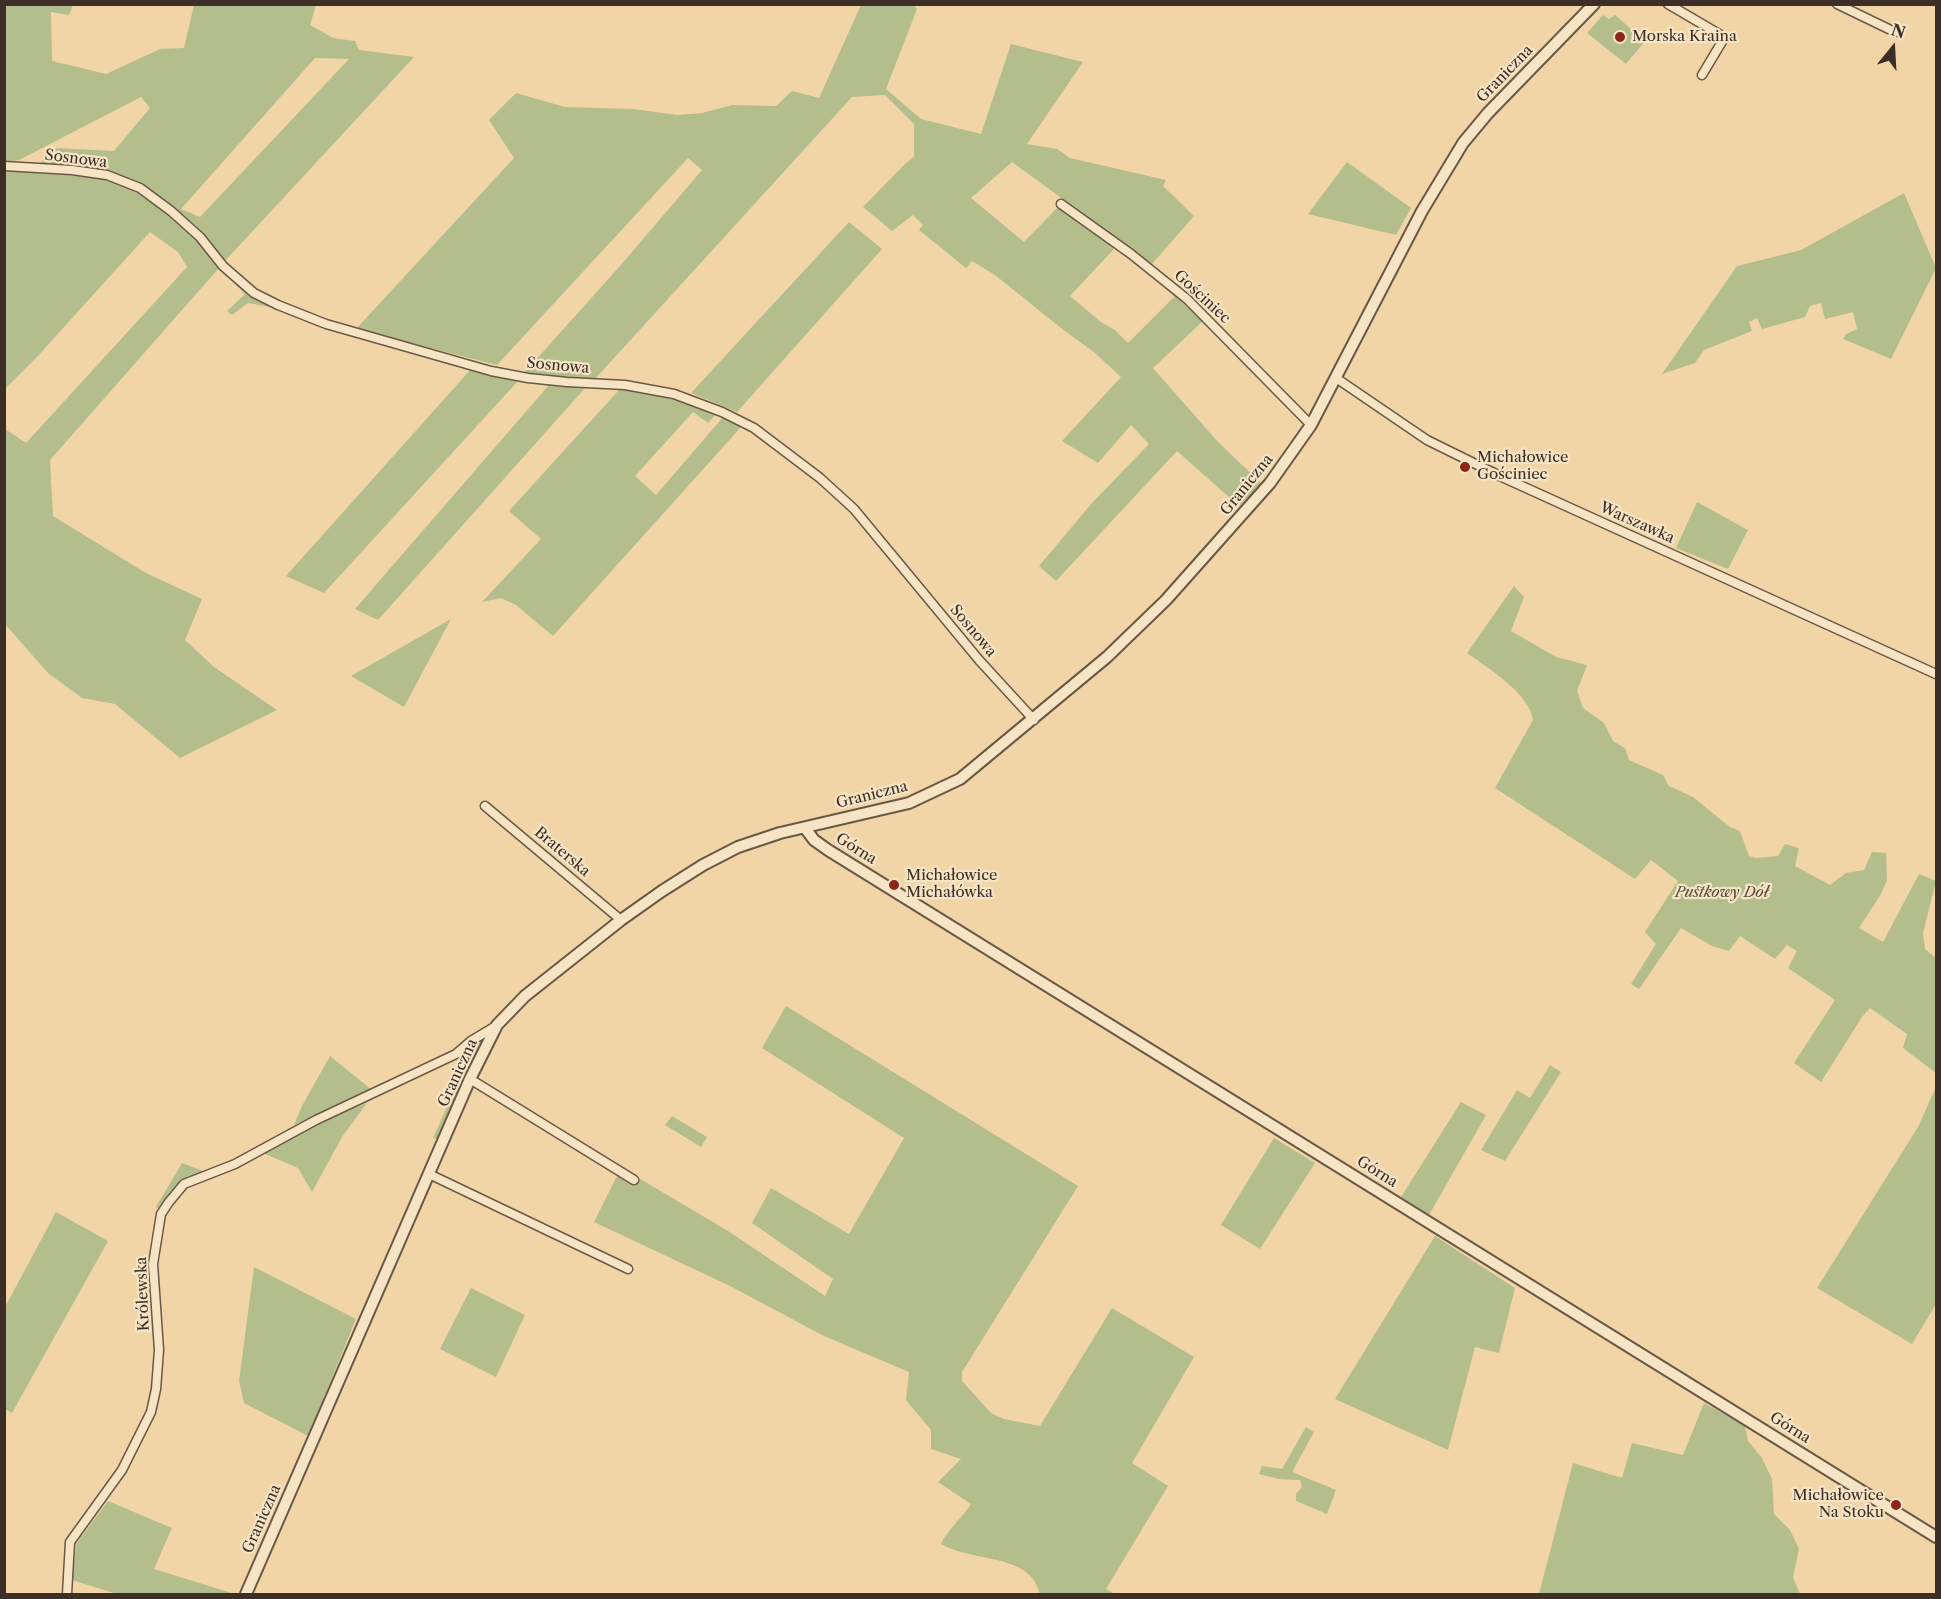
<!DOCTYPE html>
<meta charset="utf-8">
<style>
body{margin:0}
#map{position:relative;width:1941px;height:1599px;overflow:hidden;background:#f1d5a6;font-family:"Libre Caslon Text",serif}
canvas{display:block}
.frame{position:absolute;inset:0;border:6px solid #3d2e27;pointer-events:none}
.north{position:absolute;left:1863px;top:18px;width:60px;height:60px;-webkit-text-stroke:4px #f6e4c5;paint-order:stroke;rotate:18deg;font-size:16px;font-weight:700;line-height:24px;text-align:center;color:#3d2e27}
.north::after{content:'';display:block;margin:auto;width:21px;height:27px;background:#3d2e27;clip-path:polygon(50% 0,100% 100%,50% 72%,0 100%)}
</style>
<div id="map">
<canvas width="1941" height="1599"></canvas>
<div class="frame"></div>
<div class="north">N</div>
</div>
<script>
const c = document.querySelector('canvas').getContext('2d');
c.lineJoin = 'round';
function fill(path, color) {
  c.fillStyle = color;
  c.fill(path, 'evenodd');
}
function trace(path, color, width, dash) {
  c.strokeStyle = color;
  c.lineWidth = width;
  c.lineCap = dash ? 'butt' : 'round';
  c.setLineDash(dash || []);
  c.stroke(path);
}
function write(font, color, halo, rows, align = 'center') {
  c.font = font + ' "Libre Caslon Text",serif';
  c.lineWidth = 4.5;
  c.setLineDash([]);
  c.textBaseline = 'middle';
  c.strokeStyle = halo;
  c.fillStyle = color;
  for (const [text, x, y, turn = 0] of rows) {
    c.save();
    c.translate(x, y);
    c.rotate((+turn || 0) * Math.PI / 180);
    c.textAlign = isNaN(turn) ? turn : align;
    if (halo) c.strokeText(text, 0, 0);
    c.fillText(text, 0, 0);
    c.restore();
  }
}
fill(new Path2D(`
 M5 5H73L69 15 51 12 52 61 106 74 160 49 184 48 194 5H316L310 25 333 38 355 41 359 50 414 57 224 262 135 183 106 170 38 165 56 148 114 151 150 108 141 97 19 160 5 162ZM315 58 349 59 200 217 181 209Z
 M861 5H914L917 9 886 89 921 119 981 134 1011 44 1083 62 1027 144 1057 149 1070 158 1166 180 1163 186 1194 216 1152 264 1012 162 971 198 1024 242 1059 206 1114 249 1070 296 1101 322 1115 330 1128 343 1175 296 1203 321 1153 368 1218 442 1262 484 1239 506 1177 451 1056 581 1039 566 1092 503 1149 444 1131 425 1098 463 1062 441 1121 377 1095 353 1061 328 995 275 972 261 966 268 919 230 923 225 913 215 892 231 863 207 905 164 914 157V124L885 95 852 97 594 380 524 373 620 266 702 170 688 158 497 365 356 329 514 158 489 120 516 93 565 107 633 109 677 115 702 113 732 105 776 106 792 91 819 98Z
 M1603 15 1609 19 1615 15 1645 41 1626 64 1587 33Z
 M1347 162 1411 208 1396 235 1308 214Z
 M4 170 104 176 126 185 167 213 195 236 221 266 282 309 248 303 232 315 227 311 245 294 219 268 50 460 53 516 146 573 202 599 185 640 214 667 277 710 180 758 115 704 82 698 48 673 5 624V429L26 443 187 267 178 252 150 232 36 358 5 389V393Z
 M1904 193 1936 268 1891 359 1843 339 1846 334 1857 329 1853 312 1825 319 1821 303 1810 306 1805 317 1762 329 1757 318 1749 322 1752 331 1704 350 1695 363 1662 374 1737 266 1801 250Z
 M849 222 882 249 737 412 691 393Z
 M472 368 518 381 324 593 286 576Z
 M549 385 586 387 378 620 355 609Z
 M619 390C654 391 684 403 717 413L708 423 693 412 635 476 656 495 724 416 742 426 553 636 516 605 501 598 482 602 541 539 509 511Z
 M1697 502 1748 530 1728 569 1676 548Z
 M1514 586 1524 597 1511 631 1556 657 1587 665 1577 691 1583 708 1604 723 1613 741 1625 748 1629 760 1663 775 1669 786 1693 797 1730 827 1740 831 1749 856 1756 858 1778 856 1785 844 1799 848 1795 866 1830 885 1846 873 1864 870 1872 852 1886 853 1887 880 1881 894 1859 928 1883 942 1919 874 1936 881 1923 933 1925 949 1936 958V1073L1903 1048 1907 1034 1870 1008 1862 1017 1821 1082 1794 1063 1835 1000 1788 968 1797 951 1787 945 1775 959 1740 936 1729 951 1712 946 1681 928 1639 989 1631 984 1656 944 1645 932 1678 881 1651 860 1635 879 1495 788 1533 720C1530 694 1488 668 1467 653Z
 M451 619 404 707 351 676Z
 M786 1006 1078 1186 962 1372V1381L991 1413 1004 1419 1040 1426 1112 1308 1194 1357 1132 1463 1168 1486 1106 1589 1115 1594H1040C1038 1589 1036 1582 1032 1578 1014 1555 967 1560 941 1544 945 1533 963 1517 971 1504L938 1482 961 1459 931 1449V1430L906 1400 909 1372 824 1336 730 1286 594 1222 617 1176 632 1185 637 1177 728 1231 825 1296 833 1279 752 1223 771 1188 849 1234 904 1138 762 1048Z
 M480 1041H484L472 1062 437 1139 433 1138 469 1059 462 1057Z
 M330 1056 372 1090 294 1125 302 1106Z
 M1550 1065 1561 1072 1505 1161 1481 1150 1517 1090 1530 1098Z
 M1936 1087V1304L1912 1344 1817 1288 1918 1127Z
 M1461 1102 1486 1115 1429 1215 1401 1197Z
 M367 1103 342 1137 312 1192 298 1168 263 1153 340 1114Z
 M672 1116 707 1137 701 1147 665 1125Z
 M1274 1138 1315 1163 1260 1249 1221 1225Z
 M182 1163 203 1171 183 1181 161 1210 156 1207Z
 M56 1212 108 1241 12 1413 5 1409V1307Z
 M1435 1236 1515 1288 1499 1353 1475 1347 1448 1450 1335 1399Z
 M254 1267 356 1319 308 1436 244 1403 239 1381Z
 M471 1288 525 1315 496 1377 440 1349Z
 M1704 1403 1745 1426 1748 1441 1762 1458 1772 1479 1774 1514 1790 1530 1799 1549 1793 1577 1800 1594H1539L1573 1463 1622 1478 1632 1443 1683 1455Z
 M1306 1427 1314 1432 1292 1472 1336 1490 1327 1514 1296 1501V1494L1302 1487 1300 1480 1279 1479 1259 1474 1262 1466 1282 1469Z
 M108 1501 172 1528 154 1569 235 1594H117L72 1580 76 1544Z`), '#b3be8c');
const minor = new Path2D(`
 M1668 4 1719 34 1723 40 1702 75
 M1837 4 1895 32
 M4 166 72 170 107 175 140 188 171 211 200 237 223 266 254 293 278 305 326 324 491 371 528 378 567 382 625 385 674 394 722 412 754 428 820 478 854 509 979 660 1034 720
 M1061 204 1131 254 1187 299 1311 425
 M1336 378 1427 440 1502 477 1936 674
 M485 806 621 920
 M470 1079 634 1180
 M429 1174 628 1269
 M67 1594 70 1542 122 1470 151 1412 156 1389 159 1350 153 1264 161 1214 169 1202 184 1184 235 1164 316 1120 456 1054 471 1041 496 1026`);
const tertiary = new Path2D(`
 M805 828 814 840 828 850 1936 1537
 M246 1594 470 1079 497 1025 525 996 621 920 662 891 703 865 738 847 780 833 909 803 960 779 1107 657 1166 600 1270 483 1311 425 1422 211 1463 143 1488 113 1594 4`);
trace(minor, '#6a5847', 11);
trace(tertiary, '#6a5847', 14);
trace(minor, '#f6e4c5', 8);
trace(tertiary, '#f6e4c5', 10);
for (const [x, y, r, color] of [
 [1620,37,6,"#8f2418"],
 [1465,467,6,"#8f2418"],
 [894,885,6,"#8f2418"],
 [1896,1505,6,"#8f2418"]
]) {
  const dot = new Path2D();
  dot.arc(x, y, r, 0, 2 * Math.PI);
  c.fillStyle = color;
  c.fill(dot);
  trace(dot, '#f6e4c5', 2);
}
write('15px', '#3d2e27', '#f6e4c5', [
 ["Morska Kraina",1632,37],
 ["Michałowice",1477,458],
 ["Gościniec",1477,475],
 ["Michałowice",906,876],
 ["Michałówka",906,893],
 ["Michałowice",1884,1496,"right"],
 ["Na Stoku",1884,1513,"right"]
], 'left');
write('15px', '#3d2e27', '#f6e4c5', [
 ["Graniczna",1505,74,-46],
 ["Sosnowa",76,159,7],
 ["Gościniec",1202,297,43],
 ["Sosnowa",558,366,5],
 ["Graniczna",1247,485,-51],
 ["Warszawka",1637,523,24],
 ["Sosnowa",973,631,50],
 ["Graniczna",872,795,-14],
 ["Górna",856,849,32],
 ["Braterska",562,852,40],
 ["Graniczna",458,1073,-65],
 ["Górna",1377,1172,32],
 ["Królewska",143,1294,-92],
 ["Górna",1790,1428,32],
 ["Graniczna",262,1519,-66]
]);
write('italic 15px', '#554b3b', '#f6e4c5', [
 ["Pustkowy Dół",1722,893]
]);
</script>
